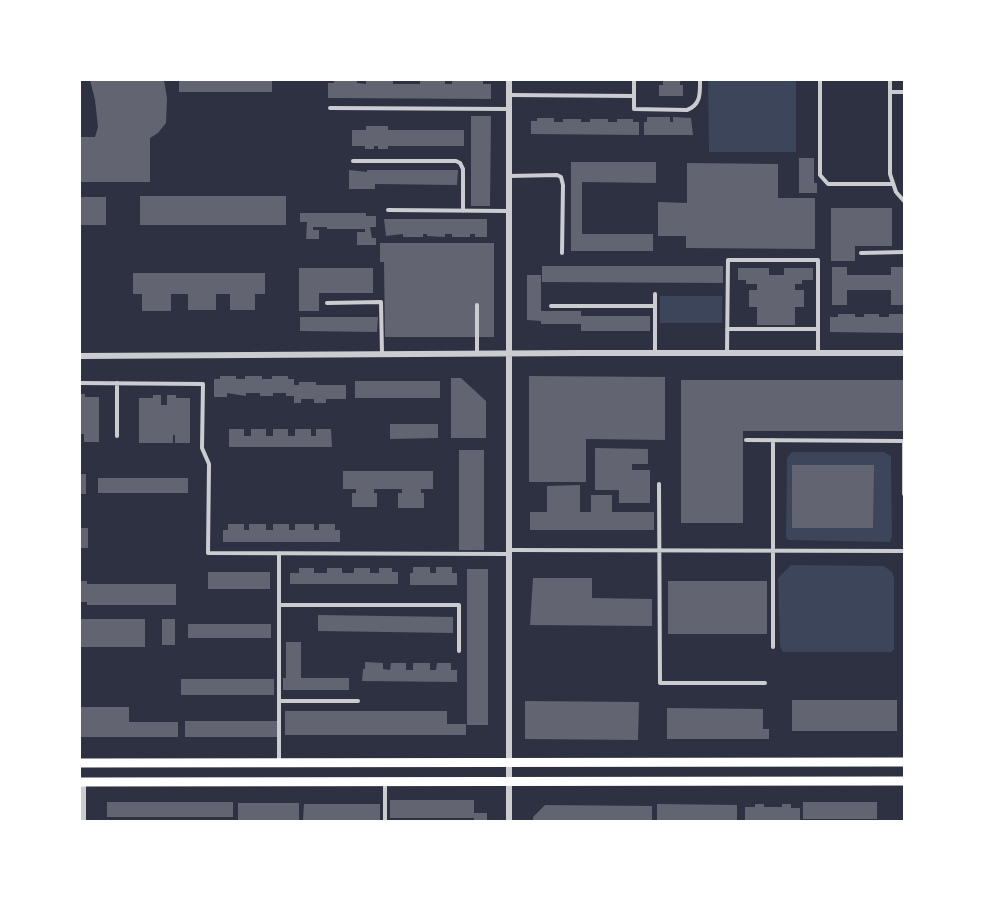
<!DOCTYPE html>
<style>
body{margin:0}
#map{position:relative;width:984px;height:901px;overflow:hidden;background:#2d3142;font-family:Georgia,serif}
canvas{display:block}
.frame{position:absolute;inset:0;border:81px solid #fff;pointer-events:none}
</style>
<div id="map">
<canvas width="984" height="901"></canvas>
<div class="frame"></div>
</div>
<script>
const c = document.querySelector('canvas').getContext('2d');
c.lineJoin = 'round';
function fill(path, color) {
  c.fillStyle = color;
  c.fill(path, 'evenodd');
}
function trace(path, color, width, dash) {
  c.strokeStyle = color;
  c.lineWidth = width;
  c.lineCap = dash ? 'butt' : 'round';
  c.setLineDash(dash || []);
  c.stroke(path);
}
fill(new Path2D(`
 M708 80H796V152H709Z
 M660 296H722V323H660Z
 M792 452H884L891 456 892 536 890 542 788 540 786 537 787 458ZM792 465H873V528L792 527Z
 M791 565 884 566 892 572 894 578V649L891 652H783L780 646 778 578Z`), '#3c4559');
fill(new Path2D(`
 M90 80H164L167 98 166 123 158 133 150 138V182H80V137H95L98 127 95 100Z
 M179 80H272V92H179Z
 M366 80H393V84H420V80H445V84H452V80H483V84H491V99L328 98V83H334V81H357V83L366 84Z
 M663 80H680V85H683V96H659V85H663Z
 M471 116H491L490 206H471Z
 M647 117H670V122H673V117L691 118 693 135H644V122H647Z
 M537 118H554V122H563V119H581V122H590V119H608V122H617V119H633V122H639V135L531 134V121H537Z
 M366 126H388V130H464V146H388V149H378V146H374V149H365V146H352V130H366Z
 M799 158H814V183H817V193H799Z
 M571 162H656V183L582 182V234H653V251H571Z
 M687 163 778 164V198H815V249L686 248V236H658V202L687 203Z
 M349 170 367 172V170H458L457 185 375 184V189H349Z
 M140 196H286V225H140Z
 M80 197H106V225H80Z
 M831 208H892V246H855V261H831Z
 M300 213H366V216H376V227H370L372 238H376V245H357V232H365V229H327V227H313V230H319V239H306L307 222H300Z
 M384 219H487V237H475V234H470V237H452V234H445V237L427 236V234H423V237H403V234L386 236Z
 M380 243H494V337H385L384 262H380Z
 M542 266H723V283L542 282Z
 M832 267H847V275H891V267H904V305H891V290H847V305H832Z
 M299 268H373V293H319V311H299Z
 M738 268H769V275H784V268H813V280H802V284H795V290H804V307H795V325H757V307H749V290H757V284H746V280H738Z
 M133 273H265V294H255V310H230V294H216V310H188V294H171V311H142V294H133Z
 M527 275H541V311H581V316H650V331H581V324H541V321L527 320Z
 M838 314H855V317H864V314H879V317H889V314H904V333L830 332V317H838Z
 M300 317H378L377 332 300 331Z
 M220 376H236V379H245V376H262V379H272V376H288V379H294V385H299V382H316V385H346V399H326V403H314V399H301V403H294V396H286V393H273V396H260V393H246V396L227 393V397H214V379H220Z
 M529 376 665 377V440L586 439V482H529Z
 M451 378H461L486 401V438H451Z
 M681 380H904V431H743V523H681Z
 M355 381H440V398H355Z
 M80 394H85V397H99V442H84V434H80Z
 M153 395H161V405H167V395H176V398H190V443H175V435H173V443H139V398H153Z
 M390 424H438V438L390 439Z
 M229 429H244V436H251V429H266V436H273V429H288V436H295V429H311V436H316V429H331L332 447H229Z
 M595 448 648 449V464H632V470H650V503H619V490H595Z
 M459 450H484V550H459Z
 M792 465H874L873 528H792Z
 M343 471H433V489H421V493H424V508H398V493H402V489H374V493H377V507H352V493H356V489H343Z
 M80 474H86V494H80Z
 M98 478H188V493H98Z
 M580 485V512H591V495H612V512H654V530H530V512H547V486Z
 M228 524H244V530H249V524H266V530H273V524H289V530H295V524H314V530H319V524H335V530H340V542H223V530H228Z
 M80 528H88V548H80Z
 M413 567H430V573H436V567H452V573H457V585H410V573H413Z
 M299 568H314V573H327V568H342V573H354V568H370V573H379V568H392V572H398V584H290V573H299Z
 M467 569H488V725H467Z
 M208 572H270V589H208Z
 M533 578H592V598L652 599V626L530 625Z
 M80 581H87V584H176V605H87V602H80Z
 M668 581H767V634H668Z
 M318 615 453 617V633L318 631Z
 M81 619H145V647H80Z
 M162 619H175V645H162Z
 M188 624H271V638H188Z
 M286 642H301V678H349V690H283V678H286Z
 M365 662 383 663V669L390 670 391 663H406V670H413V663H430V670H436L437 663H451V670H457V682L362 681 363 669H365Z
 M181 679H274V695H181Z
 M792 700H897V731H792Z
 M525 701 639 702 638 740 525 739Z
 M80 707H129V722H178V737H80Z
 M667 708 763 709V729H769V739H667Z
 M285 711H447V724H466V735H285Z
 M185 721H277V737H185Z
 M390 800H474V813H487V822H474V818H390Z
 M107 802H233V817H107Z
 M803 802H877V819H803Z
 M238 803H299V820H238Z
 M304 804H380V820H303Z
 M657 804 737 805V822H657Z
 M755 804H764V807H782V804H791V808H800V822L745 821V807H755Z
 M545 805 652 806V821L533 822V817Z`), '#626471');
trace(new Path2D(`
 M634 80V109L687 110C701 105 700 93 700 80
 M820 80V175L828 184H893
 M890 80V174L896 192 904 201
 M890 92H904
 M509 95 634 96
 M330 108 508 109
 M353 161H456L460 163 463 169V211
 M509 176 557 175 561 177 563 185 562 253
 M388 210 508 211
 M861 253 904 252
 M327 303 381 302 382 354
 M551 306H655
 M727 329H818
 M477 353V305
 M655 353V294
 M727 353 728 260H818V352
 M80 383 203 384 202 448 209 464 208 553 508 554
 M117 436V383
 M746 440 904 441V494
 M773 440V647
 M659 484 660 683H765
 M509 550 904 551
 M279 553V762
 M279 605H459V651
 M279 701H358
 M385 822V783`), '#caccd0', 4);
trace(new Path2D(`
 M80 356 584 353H904
 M83 782V822
 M509 822V80`), '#caccd0', 6);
trace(new Path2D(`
 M80 763 904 762
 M80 782 904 781`), '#fff', 9);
</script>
